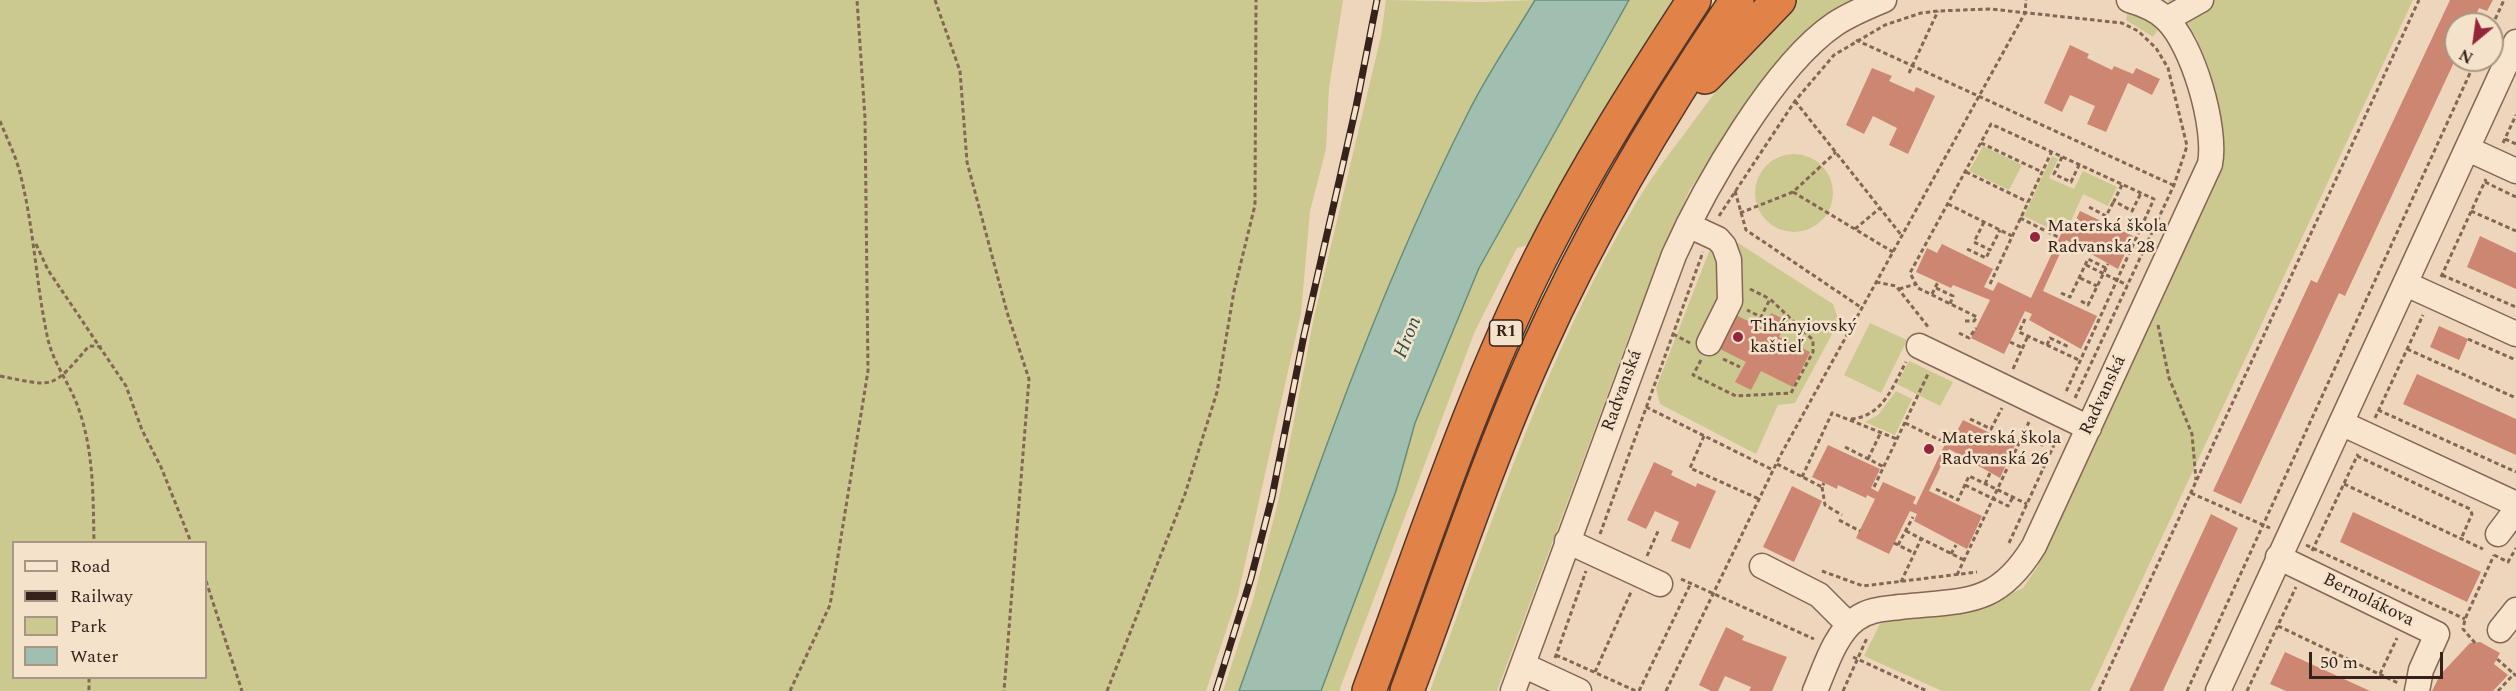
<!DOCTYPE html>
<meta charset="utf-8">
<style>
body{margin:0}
#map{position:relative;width:2516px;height:691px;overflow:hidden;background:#eed6bc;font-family:Spectral,serif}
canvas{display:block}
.legend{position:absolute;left:12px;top:541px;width:195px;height:138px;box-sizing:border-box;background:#f5e2cb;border:2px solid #a89585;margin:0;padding:8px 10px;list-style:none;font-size:18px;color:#34221b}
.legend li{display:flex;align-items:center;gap:12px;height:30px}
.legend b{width:30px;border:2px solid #a89585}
.north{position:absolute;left:2444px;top:12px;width:60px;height:60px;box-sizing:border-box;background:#f5e2cb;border:2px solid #a89585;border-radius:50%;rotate:209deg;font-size:16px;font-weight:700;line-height:24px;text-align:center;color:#34221b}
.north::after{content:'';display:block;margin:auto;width:21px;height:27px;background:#95253a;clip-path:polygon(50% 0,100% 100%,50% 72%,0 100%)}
.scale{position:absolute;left:2309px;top:652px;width:134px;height:27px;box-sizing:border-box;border:3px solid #34221b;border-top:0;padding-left:8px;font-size:18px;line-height:21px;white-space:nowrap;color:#34221b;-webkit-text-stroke:4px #f5e2cb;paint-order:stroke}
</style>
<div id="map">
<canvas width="2516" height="691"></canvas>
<ul class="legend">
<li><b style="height:8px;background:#f9e5ce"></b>Road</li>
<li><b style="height:8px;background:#34221b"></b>Railway</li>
<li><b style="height:16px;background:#cbc890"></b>Park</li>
<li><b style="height:16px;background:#a0bfb0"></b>Water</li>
</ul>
<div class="north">N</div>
<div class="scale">50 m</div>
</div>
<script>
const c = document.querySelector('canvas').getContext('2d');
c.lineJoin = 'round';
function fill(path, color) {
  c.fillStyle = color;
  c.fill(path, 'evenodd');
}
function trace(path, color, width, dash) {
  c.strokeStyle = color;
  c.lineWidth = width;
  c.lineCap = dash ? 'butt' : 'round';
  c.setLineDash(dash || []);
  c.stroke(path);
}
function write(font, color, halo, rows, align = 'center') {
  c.font = font + ' Spectral,serif';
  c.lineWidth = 5;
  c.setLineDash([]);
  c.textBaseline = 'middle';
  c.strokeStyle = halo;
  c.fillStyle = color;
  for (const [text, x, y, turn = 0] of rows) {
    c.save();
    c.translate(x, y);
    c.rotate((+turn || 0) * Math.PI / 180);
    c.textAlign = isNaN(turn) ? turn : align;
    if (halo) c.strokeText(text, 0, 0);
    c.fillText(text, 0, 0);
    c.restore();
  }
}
fill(new Path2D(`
 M0 0H1343L1329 88 1326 149 1310 211 1301 313 1238 595 1206 691H0ZM14 542H206V678H14Z
 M1386 0 1481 2 1535 0C1513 37 1487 74 1468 113 1374 298 1308 496 1239 691H1223L1253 600 1279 498 1314 317 1381 36Z
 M1629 0H1673L1568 170 1528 245 1517 248 1475 331 1339 691H1320L1396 491 1415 423 1479 268Z
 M1715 0H1722L1655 105 1395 691H1387C1436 561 1480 428 1540 302 1590 196 1651 98 1715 0Z
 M1797 0H1852L1821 21 1782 56 1690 189 1633 326 1497 691H1430C1491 525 1547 351 1639 198 1658 167 1681 139 1702 110 1731 71 1760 31 1797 0Z
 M2167 0H2413L2090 691H1942L1864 656 1882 620 1976 609 2023 588 2038 566 2213 188 2223 157V139L2197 39 2183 15Z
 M2128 7 2162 23 2153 37 2126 20Z
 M1983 146 2022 165 2009 190 1969 171Z
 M1755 193a39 39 0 1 1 78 0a39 39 0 1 1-78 0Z
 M2052 156 2058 159 2049 178 2074 189 2083 171 2117 187 2108 206 2083 194 2071 221 2062 217 2055 231 2024 216Z
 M1724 234 1833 304 1839 321 1795 403 1778 405 1756 454 1660 404 1656 388 1712 244Z
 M1870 323 1907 340 1881 393 1844 375Z
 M1909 361 1953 382 1940 406 1897 384Z
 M1896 391 1912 399 1895 435 1865 422 1878 415Z`), '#cbc890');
const water = new Path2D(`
 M1535 0H1629L1479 268 1415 423 1396 491 1321 691H1239C1308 496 1374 298 1468 113 1487 74 1513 37 1535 0Z`);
fill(water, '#a0bfb0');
trace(water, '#688c7c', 1.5);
fill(new Path2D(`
 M2450 0H2493L2487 11 2479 8 2472 24H2456V58L2345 296 2339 293 2241 504 2213 491 2311 280 2317 283Z
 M2070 45 2089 54 2087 58 2112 70 2114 66 2133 74 2136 68 2160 79 2152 95 2128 83 2106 132 2087 124 2095 106 2070 95 2062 112 2044 103Z
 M1872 68 1892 76 1889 81 1914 92 1916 87 1935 96 1908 154 1889 145 1897 128 1873 116 1864 134 1846 125Z
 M2080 211 2133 236 2118 269 2066 240 2043 291 2097 316 2081 349 2029 320 2032 314 2025 311 2004 354 1971 338 1990 300 1953 285 1951 288 1916 272 1927 248 1937 253 1942 244 1993 269 1984 287 1993 291 1998 282 2031 298 2062 232 2059 230 2063 221 2073 226Z
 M2480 236 2516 253V289L2467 267Z
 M1731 313 1763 328 1771 313 1788 321 1779 337 1810 352 1793 387 1761 371 1751 390 1735 382 1746 362 1714 346Z
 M2439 326 2468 339 2459 360 2430 347Z
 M2417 374 2516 419V455L2403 404Z
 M1963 420 2015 445 2000 478 1949 449 1929 491 1982 516 1967 549 1914 521 1917 514 1910 511 1889 554 1856 538 1875 499 1867 495 1866 498 1838 485 1837 489 1812 477 1828 445 1880 469 1871 488 1878 492 1883 482 1916 497 1913 503 1916 505 1946 442 1942 440 1946 431 1955 435Z
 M1654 462 1673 471 1671 475 1696 487 1697 483 1716 491 1690 549 1671 541 1679 522 1655 511 1646 529 1627 520Z
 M1792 486 1822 501 1794 562 1763 547Z
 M2353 512 2481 572 2467 602 2340 542Z
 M2211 514 2238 528 2163 691H2129Z
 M1726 627 1744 636 1742 640 1787 657 1772 691H1749L1751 687 1725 676 1718 691H1711L1699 685Z
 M2480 642 2500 653 2494 664 2508 675 2493 691H2432L2440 675 2470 643Z
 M2285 652 2370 691H2286L2270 684Z`), '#cd8671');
const minor = new Path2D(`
 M2167 19 2201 0
 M2468 149 2516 171
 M1688 225 1718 239 1724 246 1729 260 1730 301 1709 343
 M2406 284 2516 334
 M1919 346 2089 428
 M2341 423 2516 504
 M2498 534 2516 510
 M1567 541 1660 584
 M2278 557 2437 634 2421 670 2417 691
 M1762 566 1819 595 1849 625
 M2500 630 2516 610
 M1523 665 1579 691
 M1513 691 1674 255C1704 188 1774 65 1835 24 1850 14 1867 7 1884 0
 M1815 691C1825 668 1835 634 1856 619 1869 609 1885 609 1900 607 1965 600 1997 607 2034 546L2210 164C2217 128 2193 44 2166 19 2156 9 2143 4 2129 0
 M2218 691 2516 42`);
const highway = new Path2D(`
 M1705 77 1779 0
 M1369 691C1423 546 1471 396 1541 257 1586 168 1639 84 1694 0
 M1407 691C1449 578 1487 462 1537 351 1592 228 1661 112 1737 0`);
trace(minor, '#856655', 27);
trace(highway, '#52362a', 36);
trace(new Path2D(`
 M935 0 960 71 967 162 1007 312 1029 379 1004 691
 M2492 26 2504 0
 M1856 40 2173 185
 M1909 73 1938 11
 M1795 101 1902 236
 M0 121C7 139 17 158 21 177 34 229 36 283 47 335 52 362 69 382 78 407 94 451 93 496 94 542
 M2505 139 2516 144
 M1981 143 2042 172
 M2503 143 2516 115
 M2062 157 2054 174 2071 182 2079 165
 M1966 172 2028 202
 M2485 182 2516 197
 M2122 185 2114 201 2132 211 2141 193
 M1735 191 1746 230 1862 308
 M1793 192 1893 252
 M1948 204 2012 236
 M2089 207 2106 216 2114 201
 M2471 211 2516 231
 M1740 213 1793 192 1836 152
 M1719 216 1795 101 1834 55 1885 25 1921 13 1938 11 1990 9 2122 23 2138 31 2156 48 2168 68 2187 146 2174 185 2075 398
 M2020 218 2058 237
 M1984 222 1974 242 1990 250 2000 230
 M1855 229 1880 208
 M36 244 48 270 126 386 142 430 161 467 191 542
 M1967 249 1986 258 1990 250
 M2086 265 2127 285
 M2442 275 2516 307
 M2441 277 2486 179
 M2080 278 2097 286
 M1876 282 1896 286 1929 328
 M1990 284 2051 153
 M1936 288 1953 296 1950 304
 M1750 289 1770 299
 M1899 289 1916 284
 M2061 293 2070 297 2088 259 2106 268
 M1932 294 1938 282
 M2081 301 2088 305 2108 264
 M2025 319 2019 332 2081 361
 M1965 321H1974L1977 317 1918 288 1910 273 1991 124 2154 199 2065 394
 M2158 325 2169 378 2192 434 2196 480
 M1959 333 1969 338 1976 328
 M1673 334 1690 343
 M2468 339 2516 360
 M2010 342 2023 348
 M2047 345 2050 338 2069 347
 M2407 349 2516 398
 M1723 359 1740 367
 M1701 360 1693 375 1736 396 1791 393 1813 352V340L1770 299 1761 317 1747 310
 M2013 369 2028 336
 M0 376C55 387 51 390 89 346L103 347
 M1646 407 1773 470
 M2378 410 2516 472
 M2375 418 2423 315
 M1851 419C1883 416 1892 388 1906 362
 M1970 419 1991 429 2002 408
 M1905 423 1942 441
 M1704 436 1690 468 1759 499
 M2041 446 2048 431
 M1845 447 1884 467
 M2357 456 2470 509 2472 514 2461 539
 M1868 459 1881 432
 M1777 464 1822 487 1824 483
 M1802 477 1832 413 1897 439
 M1985 484 1990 473
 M2344 484 2483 549
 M1965 485 2008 506 2013 497
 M1822 487 1825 505 1842 515
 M1874 487 1929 372
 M1936 489 1958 500 1969 476 2027 504
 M2191 493 2270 528
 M1839 520 1860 531
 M1906 531 1964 560
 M1600 534 1703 252
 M1894 543 1914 553
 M2009 543 2059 434
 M1898 545 1913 517
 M2306 545 2465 619
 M2312 551 2358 454
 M1951 554 1956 545
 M2494 555 2508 562 2516 548
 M1647 556 1659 529
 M1822 571 1863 586 1977 572
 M1957 575 2029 422
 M1681 579 1814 639
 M206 581 242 691
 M1901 582 1921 539
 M2278 626 2398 683
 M2475 643 2463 629 2465 619 2494 555
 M1556 655 1636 691
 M1853 657 1927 691
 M1555 658 1586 571
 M2497 659 2514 674
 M1595 672 1631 592
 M2380 674 2397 638
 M89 678V691
 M790 691 830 605 868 371 865 118 857 0
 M1107 691 1185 494 1217 392 1234 291 1255 205 1256 0
 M1639 691 1691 583
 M1666 691 1779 458 2025 13 2026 0
 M1843 691 1867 638
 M2099 691 2419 0
 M2187 691 2476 60
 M2247 691 2296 587
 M2498 691 2514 674 2516 676`), '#856655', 3, [4.5, 3]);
trace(minor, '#f9e5ce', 24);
trace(highway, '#e18249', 33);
const rail = new Path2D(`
 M1216 691 1251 578 1272 497 1304 335 1356 107 1377 0`);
trace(rail, '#34221b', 7);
trace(rail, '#f5e2cb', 4.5, [14]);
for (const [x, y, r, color] of [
 [2035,237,6,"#95253a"],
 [1738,337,6,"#95253a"],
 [1929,449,6,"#95253a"]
]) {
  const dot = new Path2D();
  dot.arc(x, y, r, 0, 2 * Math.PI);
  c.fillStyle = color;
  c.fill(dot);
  trace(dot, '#f5e2cb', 2);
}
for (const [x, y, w] of [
 [1506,333,33]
]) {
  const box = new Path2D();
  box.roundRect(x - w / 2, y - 13, w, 26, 4.5);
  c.fillStyle = '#f5e2cb';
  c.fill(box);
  trace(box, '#34221b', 1.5);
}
write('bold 16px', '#34221b', null, [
 ["R1",1506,333]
]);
write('18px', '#34221b', '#f5e2cb', [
 ["Materská škola",2047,227],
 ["Radvanská 28",2047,248],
 ["Tihányiovský",1750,327],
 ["kaštieľ",1750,348],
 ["Materská škola",1941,439],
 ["Radvanská 26",1941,460]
], 'left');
write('18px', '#34221b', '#f5e2cb', [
 ["Radvanská",1623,391,-70],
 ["Radvanská",2104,396,-65],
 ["Bernolákova",2368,601,26]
]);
write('italic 20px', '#29544a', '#f5e2cb', [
 ["Hron",1409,338,-68]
]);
</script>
